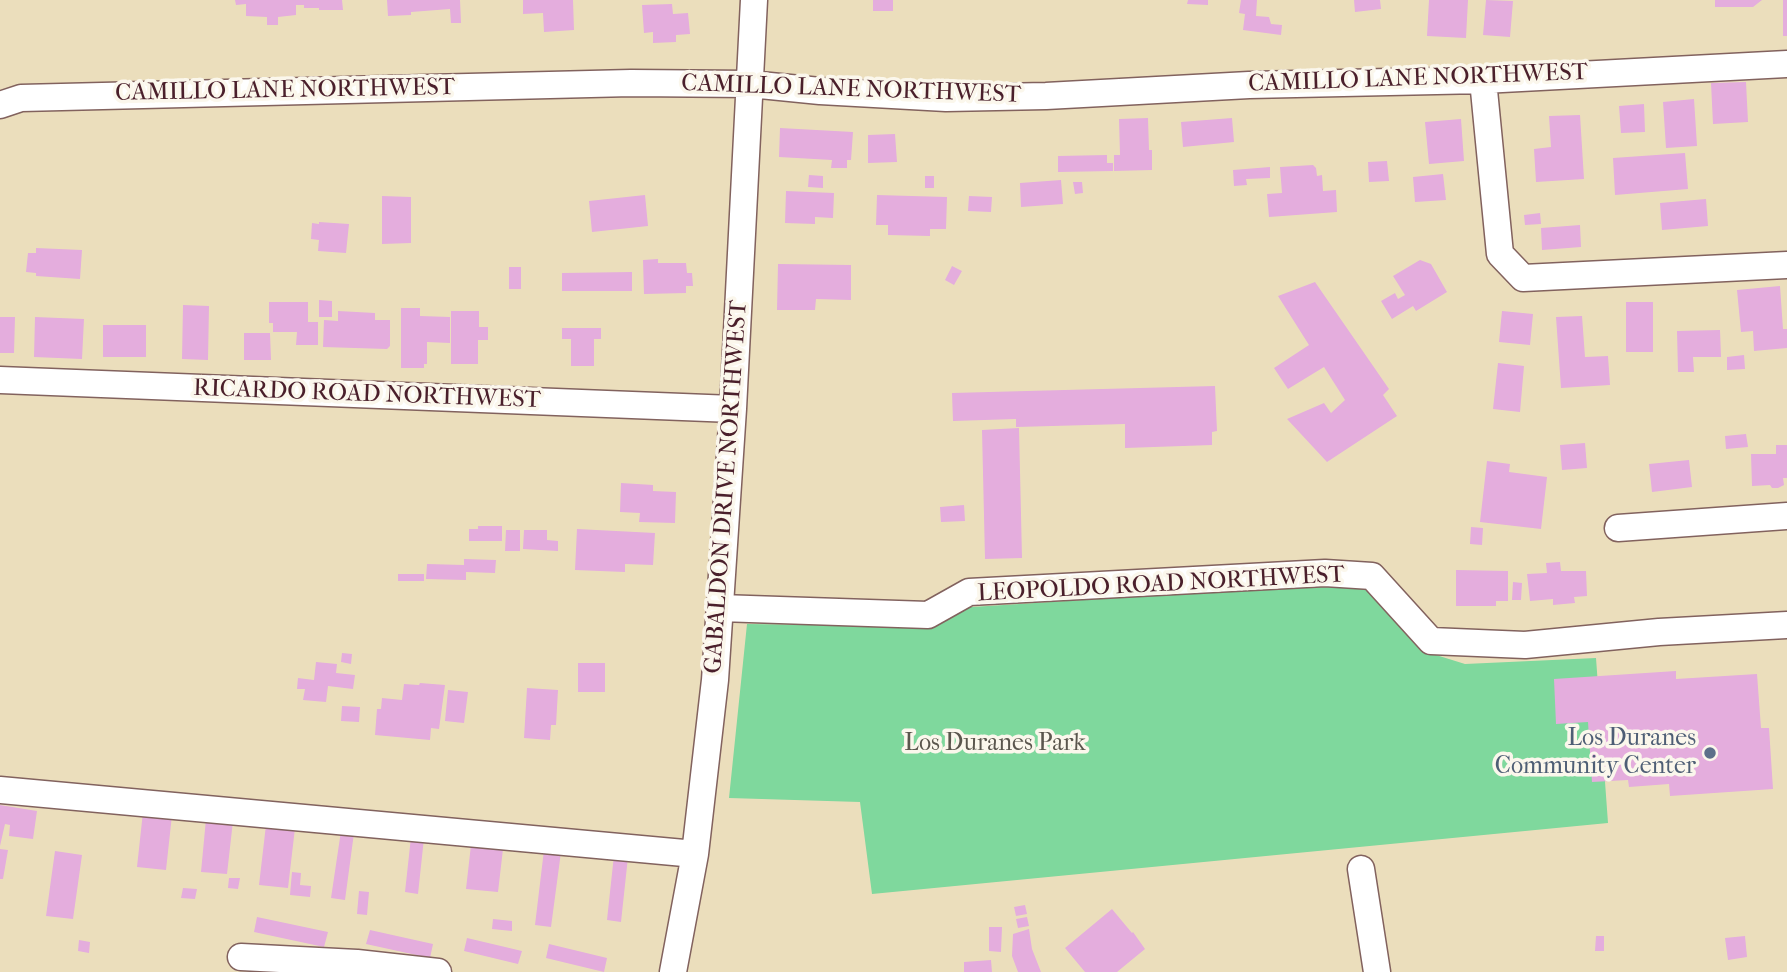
<!DOCTYPE html>
<style>
body{margin:0}
canvas{display:block;background:#ebdebc}
</style>
<canvas width="1787" height="972"></canvas>
<script>
const c = document.querySelector('canvas').getContext('2d');
c.lineJoin = 'round';
function fill(path, color) {
  c.fillStyle = color;
  c.fill(path, 'evenodd');
}
function trace(path, color, width, dash) {
  c.strokeStyle = color;
  c.lineWidth = width;
  c.lineCap = dash ? 'butt' : 'round';
  c.setLineDash(dash || []);
  c.stroke(path);
}
function write(font, color, halo, rows, align = 'center') {
  c.font = font + ' "IM FELL French Canon",serif';
  c.lineWidth = 7;
  c.setLineDash([]);
  c.textBaseline = 'middle';
  c.strokeStyle = halo;
  c.fillStyle = color;
  for (const [text, x, y, turn = 0] of rows) {
    c.save();
    c.translate(x, y);
    c.rotate((+turn || 0) * Math.PI / 180);
    c.textAlign = isNaN(turn) ? turn : align;
    if (halo) c.strokeText(text, 0, 0);
    c.fillText(text, 0, 0);
    c.restore();
  }
}
fill(new Path2D(`
 M1352 583 1374 590 1420 650 1465 664 1596 658 1608 823 872 894 860 802 729 798 747 624 899 626 956 608Z`), '#7fd89d');
fill(new Path2D(`
 M235 0H342L343 10H319V8H304V5H296V15L278 17V25H267V17L246 16V4L236 5Z
 M387 0H460L461 23H451L450 9 411 12V15L388 16Z
 M523 0H573L574 30 544 32 543 13 523 14Z
 M873 0H893V11H873Z
 M1188 0H1208V5L1187 4Z
 M1241 0H1257L1256 16 1269 17 1271 24 1282 25 1281 35 1243 30 1245 14 1239 13Z
 M1354 0H1380L1381 9 1355 12Z
 M1429 0H1468L1466 38 1427 36Z
 M1486 0 1513 1 1510 37 1483 35Z
 M1715 0H1762L1753 7H1715Z
 M1783 0H1787V36H1783Z
 M672 4 673 14 688 13 690 34 676 35V42L653 43V32L644 33 642 5Z
 M1746 82 1748 122 1713 124 1711 83Z
 M1694 99 1697 146 1666 148 1663 102Z
 M1644 104 1645 132 1621 133 1619 106Z
 M1580 115 1584 179 1536 182 1534 149 1551 147 1549 116Z
 M1148 118 1149 150H1152V170L1114 171V155H1120L1119 119Z
 M1232 118 1234 142 1183 147 1181 122Z
 M1461 119 1464 161 1429 164 1425 122Z
 M780 128 853 132 851 160H847V168H831L832 160 779 157Z
 M895 134 897 162 868 163V135Z
 M1685 153 1688 189 1615 195 1613 158Z
 M1107 155V163H1113V171L1058 172V156Z
 M1387 161 1389 181 1369 182 1368 162Z
 M1313 165 1316 168 1317 176 1322 175 1323 191 1336 190 1337 212 1269 217 1267 194 1282 193 1280 167Z
 M1270 167V178L1246 179 1247 185 1234 186 1233 170Z
 M1443 174 1446 200 1415 202 1413 177Z
 M809 175 823 176V188L808 187Z
 M925 176H934V188H925Z
 M1061 180 1063 204 1021 207 1020 183Z
 M1073 182H1082L1083 193 1075 194Z
 M786 191 834 193 833 218 815 217V224L785 223Z
 M645 195 648 226 592 232 589 201Z
 M877 195 947 197 946 229H930V236L888 235V225H876Z
 M382 196 411 197V243L382 244Z
 M969 196 992 197 991 212 968 211Z
 M1706 199 1708 226 1662 230 1660 203Z
 M1540 213 1541 224 1525 225 1524 215Z
 M319 222 349 224 346 253 318 251 319 240 311 239 312 223 319 224Z
 M1580 225 1581 247 1542 250 1541 228Z
 M36 248 82 250 80 279 36 276V273L26 272 28 253H36Z
 M658 259V263H686L687 273H692L693 286H686V293L644 294 643 260Z
 M1420 260 1431 264 1447 292 1416 311 1413 306 1392 319 1381 301 1395 293 1398 299 1405 295 1393 276Z
 M778 264 851 265V300L816 299 815 310H777Z
 M952 266 962 271 954 285 945 280Z
 M509 267H521V289H509Z
 M632 272V291H562V273Z
 M1315 282 1389 389 1383 395 1397 416 1327 462 1287 419 1324 403 1331 413 1345 400 1324 367 1288 389 1274 368 1309 345 1278 296Z
 M1780 286 1783 329H1787V348L1754 351 1753 331 1741 332 1737 290Z
 M319 300 332 301V317H319Z
 M269 302H308V322H318V345H296L297 332H273V323H269Z
 M1626 302H1653V352H1626Z
 M183 305 209 306 208 360 182 359Z
 M401 308H420V316L450 317V343L427 342V364H424V368H401Z
 M338 311 375 313V320H390V346L387 349 323 347 324 320 338 321Z
 M451 311H479V327H488V340H478V364H451Z
 M1502 311 1533 314 1530 345 1499 342Z
 M1582 316 1585 357 1608 356 1610 385 1561 388 1556 317Z
 M0 317H15L14 353H0Z
 M35 317 84 319 82 359 34 357Z
 M103 325H146V357H103Z
 M562 328H601V339H594V366H571V339H562Z
 M1720 330 1721 357H1693L1694 372H1678L1677 331Z
 M244 333H270L271 360H244Z
 M1744 355 1745 369 1727 370V357Z
 M1498 363 1524 366 1520 412 1493 409Z
 M1215 386 1217 431 1212 432V445L1125 448V424L1016 427V419L953 421 952 393Z
 M1019 428 1022 558 985 559 982 430Z
 M1746 434 1748 447 1726 449 1725 436Z
 M1585 443 1587 468 1562 470 1560 445Z
 M1776 445H1787V478H1783L1784 485 1778 488H1772L1770 485 1752 486 1751 454H1776Z
 M1689 460 1692 487 1652 492 1649 464Z
 M1487 461 1510 464 1509 472 1547 477 1541 529 1480 522Z
 M621 483 653 485V491L676 492 675 523 639 522 640 513 620 512Z
 M964 505 965 521 941 522 940 507Z
 M478 526H502V541H469V529H478Z
 M1471 527 1483 528 1482 545 1470 544Z
 M577 529 655 533 653 565 625 564V572L575 570Z
 M506 530H520V551H505Z
 M524 530H547V540L558 541V551L523 549Z
 M464 559 496 560 495 573 466 572V580L426 579 427 564 464 565Z
 M1560 562 1561 571H1586L1587 596 1574 597 1575 603 1553 605V599L1530 601 1527 574 1547 573 1546 563Z
 M1456 570 1508 571V601H1496V606H1456Z
 M398 574H424V581H398Z
 M1513 582 1522 583 1521 600H1512Z
 M342 653 352 654 351 664 341 662Z
 M316 662 337 664 336 673 355 675 353 689 328 686 326 702 303 700 305 689H297L298 678 314 680Z
 M578 663H605V692H578Z
 M1676 671V679L1757 674 1761 728H1769L1773 789 1670 796 1669 784 1629 787 1628 780 1592 782 1588 722 1556 724 1554 679Z
 M420 683 445 685 439 729 431 728 430 740 375 735 377 709H381L382 698 402 700 404 684 419 685Z
 M527 688 558 690 556 725H551L550 740 524 738Z
 M448 690 468 692 464 723 445 721Z
 M342 706 360 707 359 722 341 721Z
 M0 805 37 811 33 839 9 836 10 825 5 824 0 846Z
 M143 812 172 815 166 870 137 867Z
 M206 819 233 821 227 874 201 872Z
 M266 825 295 828 288 888 259 885Z
 M341 831 354 833 345 900 331 898Z
 M411 837 424 838 418 894 405 892Z
 M471 845 503 849 498 892 466 889Z
 M0 849 8 850 3 879H0Z
 M544 850 561 852 551 927 535 925Z
 M55 851 82 855 73 919 46 916Z
 M614 855 628 857 621 922 607 920Z
 M292 872 301 873 300 885 311 886 310 897 290 895Z
 M229 878H240L238 889 228 888Z
 M183 888 197 889 195 899 181 898Z
 M359 891 369 892 367 915 357 914Z
 M1025 905 1027 914 1016 916 1014 907Z
 M1112 909 1132 933 1133 932 1145 949 1117 972H1085L1065 948Z
 M257 917 328 932 324 947 254 932Z
 M1027 917 1029 926 1018 928 1016 919Z
 M493 919 512 921V931L492 929Z
 M989 927H1002L1001 952 989 951Z
 M1029 929 1032 949 1041 972H1018L1012 956 1013 934Z
 M370 930 433 944 430 958 366 944Z
 M1596 936H1604V951H1595Z
 M1745 936 1747 957 1728 960 1725 938Z
 M467 938 522 951 518 964 464 951Z
 M79 940 90 942 89 953 78 951Z
 M549 944 607 958 604 972 546 958Z
 M991 960 992 972H964V962Z`), '#e4addd');
const minor = new Path2D(`
 M1483 80 1500 254 1523 278 1787 265
 M0 105 21 98 631 83 750 84 820 91 946 98 1046 96 1249 85 1483 80 1787 64
 M0 380 733 409
 M1618 528 1787 516
 M720 608 928 615 969 592 1325 573 1372 576 1431 641 1525 645 1659 632 1787 625
 M0 790 695 854
 M1361 869 1377 972
 M241 957 357 963 438 972
 M673 972 695 854 715 680 733 409 754 0`);
trace(minor, '#82625e', 29);
trace(minor, '#fff', 26);
for (const [x, y, r, color] of [
 [1710,753,7,"#5c6f8a"]
]) {
  const dot = new Path2D();
  dot.arc(x, y, r, 0, 2 * Math.PI);
  c.fillStyle = color;
  c.fill(dot);
  trace(dot, '#fbf7ec', 2.5);
}
write('24px', '#4a1f2b', '#fbf7ec', [
 ["CAMILLO LANE NORTHWEST",1418,79,-2],
 ["CAMILLO LANE NORTHWEST",851,90,2],
 ["CAMILLO LANE NORTHWEST",285,91,-1],
 ["RICARDO ROAD NORTHWEST",367,395,2],
 ["GABALDON DRIVE NORTHWEST",727,487,-86],
 ["LEOPOLDO ROAD NORTHWEST",1161,585,-3]
]);
write('24px', '#4e5e75', '#fbf7ec', [
 ["Los Duranes",1696,739],
 ["Community Center",1696,767]
], 'right');
write('24px', '#5a564d', '#fbf7ec', [
 ["Los Duranes Park",995,744]
]);
</script>
